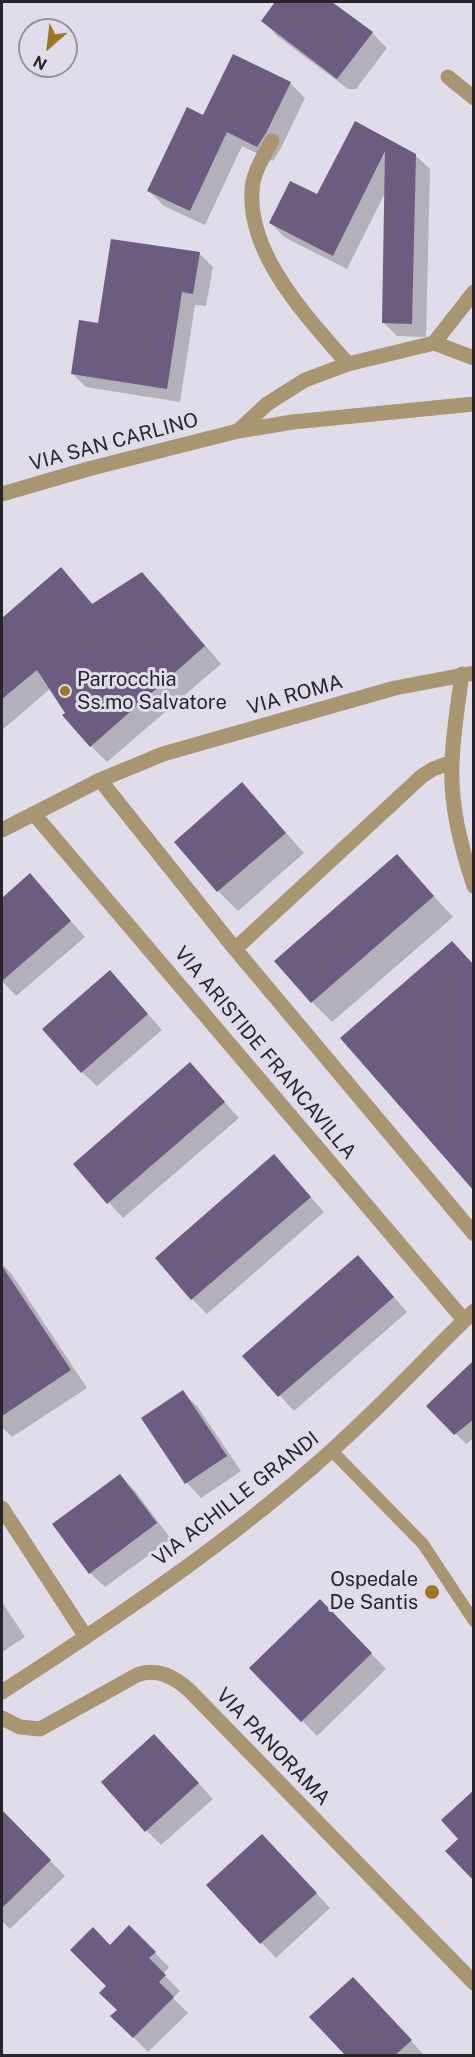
<!DOCTYPE html>
<style>
body{margin:0}
#map{position:relative;width:475px;height:2057px;overflow:hidden;background:#e1dce9;font-family:"Public Sans",sans-serif}
canvas{display:block}
.frame{position:absolute;inset:0;border:3px solid #27252a;pointer-events:none}
.north{position:absolute;left:18px;top:18px;width:60px;height:60px;box-sizing:border-box;background:#e1dce9;border:2px solid #97939d;border-radius:50%;rotate:208deg;font-size:16px;font-weight:700;line-height:24px;text-align:center;color:#27252a}
.north::after{content:'';display:block;margin:auto;width:21px;height:27px;background:#9e7724;clip-path:polygon(50% 0,100% 100%,50% 72%,0 100%)}
</style>
<div id="map">
<canvas width="475" height="2057"></canvas>
<div class="frame"></div>
<div class="north">N</div>
</div>
<script>
const c = document.querySelector('canvas').getContext('2d');
c.lineJoin = 'round';
function fill(path, color) {
  c.fillStyle = color;
  c.fill(path, 'evenodd');
}
function trace(path, color, width, dash) {
  c.strokeStyle = color;
  c.lineWidth = width;
  c.lineCap = dash ? 'butt' : 'round';
  c.setLineDash(dash || []);
  c.stroke(path);
}
function write(font, color, halo, rows, align = 'center') {
  c.font = font + ' "Public Sans",sans-serif';
  c.lineWidth = 6;
  c.setLineDash([]);
  c.textBaseline = 'middle';
  c.strokeStyle = halo;
  c.fillStyle = color;
  for (const [text, x, y, turn = 0] of rows) {
    c.save();
    c.translate(x, y);
    c.rotate((+turn || 0) * Math.PI / 180);
    c.textAlign = isNaN(turn) ? turn : align;
    if (halo) c.strokeText(text, 0, 0);
    c.fillText(text, 0, 0);
    c.restore();
  }
}
fill(new Path2D(`
 M277 2H330L372 33 387 48 356 89H348L277 36 263 21Z
 M290 83 305 98 281 148 273 161 242 146 205 225 164 206 149 191 204 117Z
 M356 123 415 155 430 169 426 337 397 336 383 322 386 191 347 269 284 237 271 223 318 196Z
 M199 253 213 267 206 306 195 305 180 402 86 387 73 374Z
 M61 570 94 605 142 574 159 591 221 664 107 762 91 746 51 688 2 730V621Z
 M242 784 304 853 238 911 218 891Z
 M397 856 453 917 332 1022 312 1002Z
 M30 875 85 937 16 996 2 981V900Z
 M124 987 162 1030 97 1086 82 1072Z
 M190 1064 239 1118 123 1218 75 1164Z
 M274 1156 324 1212 207 1314 192 1299Z
 M2 1264 11 1273 87 1388 12 1437 2 1427Z
 M372 1272 407 1312 294 1411 244 1356Z
 M474 1368V1438L466 1444 428 1406Z
 M182 1392 197 1406 241 1471 201 1498 187 1483Z
 M120 1476 135 1491 171 1539 105 1587 90 1573Z
 M320 1601 386 1669 317 1736 251 1668Z
 M2 1602 25 1637 2 1652Z
 M169 1751 213 1799 161 1845 147 1831Z
 M7 1817 65 1876 10 1929 2 1921V1822Z
 M277 1851 330 1908 276 1958 208 1886Z
 M129 1927 169 1967 163 1974 180 1991 173 1998 188 2013 148 2052 113 2016 119 2010 108 1986 110 1947Z
 M367 1994 425 2056H347L311 2018Z`), '#0003');
fill(new Path2D(`
 M275 2H332L373 32 337 79 261 21Z
 M233 54 291 82 266 133 257 147 227 132 190 211 147 191 187 107 203 115Z
 M355 121 416 154 412 324 382 323 385 151 333 256 269 223 290 181 317 194Z
 M111 239 200 252 193 294 182 292 167 389 71 374 79 320 98 323Z
 M61 567 92 604 142 572 205 646 90 747 62 715 65 713 37 670 2 699V618Z
 M242 782 286 833 217 892 174 842Z
 M397 854 434 896 311 1003 274 961Z
 M30 873 71 921 2 981V898Z
 M452 941 474 965V1191L340 1038Z
 M110 970 148 1014 81 1073 42 1029Z
 M190 1062 225 1102 107 1204 73 1164Z
 M274 1154 311 1197 191 1300 155 1258Z
 M358 1255 394 1297 278 1397 242 1356Z
 M2 1266 71 1370 2 1416Z
 M474 1360V1419L454 1435 426 1406Z
 M183 1390 227 1456 185 1484 141 1418Z
 M120 1474 157 1523 89 1574 52 1524Z
 M320 1599 372 1653 301 1722 249 1668Z
 M154 1734 199 1783 145 1832 101 1782Z
 M474 1790V1881L445 1851 458 1839 441 1820Z
 M2 1810 51 1860 2 1908Z
 M262 1834 317 1893 260 1944 206 1885Z
 M129 1925 156 1952 149 1958 166 1975 159 1982 174 1997 133 2038 110 2016 117 2010 99 1993 106 1986 70 1950 93 1927 110 1945Z
 M353 1977 412 2040 395 2055H345L309 2017Z`), '#6b5c80');
trace(new Path2D(`
 M332 1451 423 1544 474 1621`), '#a89572', 12);
trace(new Path2D(`
 M448 77 474 98
 M272 141C265 154 256 167 253 182 242 250 308 318 348 364
 M434 343 474 358
 M238 431 267 404 305 380 348 364 434 343 474 292
 M462 674C458 704 453 733 452 763 450 805 461 847 474 886
 M100 780 235 949 474 1234
 M34 814 464 1320
 M2 830 100 780 163 754 395 688 474 673
 M235 949 422 776 433 769 452 762
 M2 1508 86 1637
 M2 1718 20 1727 40 1729 137 1675C157 1667 174 1677 189 1690L474 1983`), '#a89572', 15);
trace(new Path2D(`
 M2 494 88 469 238 431 293 422 474 404
 M2 1692C116 1618 230 1542 331 1451 381 1407 426 1357 474 1311`), '#a89572', 15);
for (const [x, y, r, color] of [
 [65,691,6,"#9e7724"],
 [432,1592,8,"#9e7724"]
]) {
  const dot = new Path2D();
  dot.arc(x, y, r, 0, 2 * Math.PI);
  c.fillStyle = color;
  c.fill(dot);
  trace(dot, '#e1dce9', 2);
}
write('20px', '#27252a', '#e1dce9', [
 ["VIA SAN CARLINO",114,442,-15],
 ["VIA ROMA",295,695,-16],
 ["VIA ARISTIDE FRANCAVILLA",265,1053,50],
 ["VIA ACHILLE GRANDI",236,1499,-38],
 ["VIA PANORAMA",273,1747,46]
]);
write('20px', '#27252a', '#e1dce9', [
 ["Parrocchia",77,680],
 ["Ss.mo Salvatore",77,703],
 ["Ospedale",418,1580,"right"],
 ["De Santis",418,1603,"right"]
], 'left');
</script>
